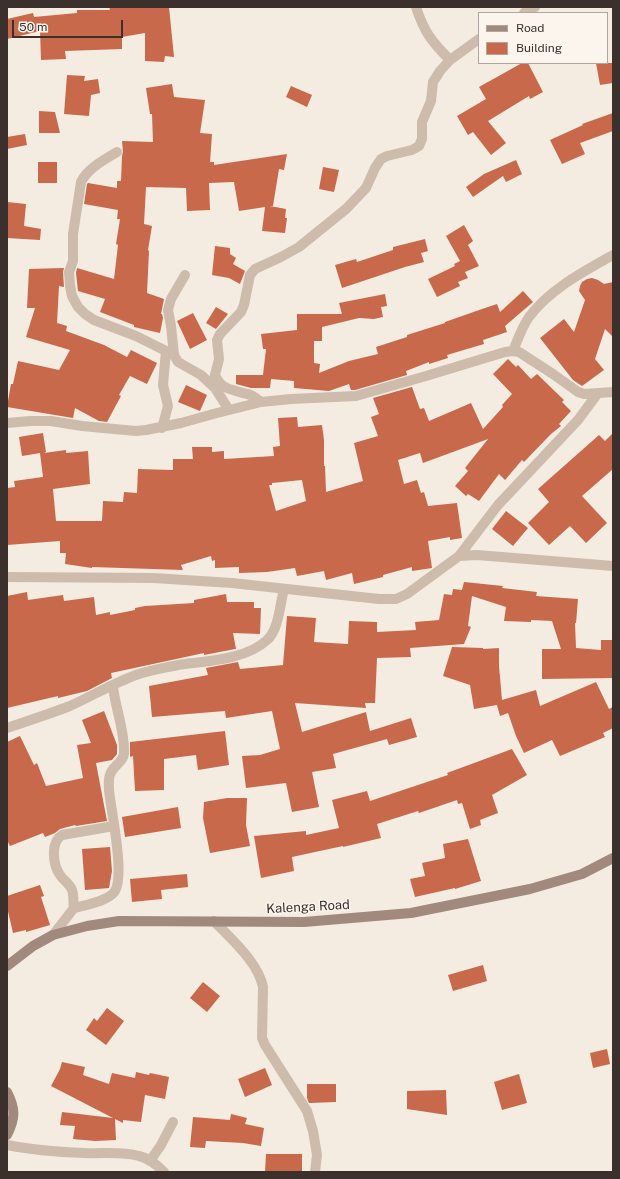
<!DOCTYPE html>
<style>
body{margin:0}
#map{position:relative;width:620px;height:1179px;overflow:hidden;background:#f4ebe1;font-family:"Public Sans",sans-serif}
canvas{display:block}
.frame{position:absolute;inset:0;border:8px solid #3b302b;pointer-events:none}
.legend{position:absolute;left:478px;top:12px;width:130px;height:52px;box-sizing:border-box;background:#fbf5ee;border:1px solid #aea6a0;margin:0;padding:5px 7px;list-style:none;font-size:12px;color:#3b302b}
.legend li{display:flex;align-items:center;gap:8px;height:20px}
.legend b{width:20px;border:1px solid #aea6a0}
.scale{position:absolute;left:12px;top:20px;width:111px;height:18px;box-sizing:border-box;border:2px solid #3b302b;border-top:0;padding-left:5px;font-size:12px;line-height:14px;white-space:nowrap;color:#3b302b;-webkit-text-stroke:3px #fbf5ee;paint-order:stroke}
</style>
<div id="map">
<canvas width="620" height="1179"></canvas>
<div class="frame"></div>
<ul class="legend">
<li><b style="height:5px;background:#a18a7d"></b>Road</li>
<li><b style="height:11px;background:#c8694b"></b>Building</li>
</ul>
<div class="scale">50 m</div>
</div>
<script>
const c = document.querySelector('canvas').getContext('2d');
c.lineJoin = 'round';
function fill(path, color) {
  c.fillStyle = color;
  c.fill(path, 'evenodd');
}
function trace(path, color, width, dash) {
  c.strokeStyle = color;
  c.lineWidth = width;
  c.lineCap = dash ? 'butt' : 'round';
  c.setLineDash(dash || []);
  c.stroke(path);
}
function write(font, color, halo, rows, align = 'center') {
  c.font = font + ' "Public Sans",sans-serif';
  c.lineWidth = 3;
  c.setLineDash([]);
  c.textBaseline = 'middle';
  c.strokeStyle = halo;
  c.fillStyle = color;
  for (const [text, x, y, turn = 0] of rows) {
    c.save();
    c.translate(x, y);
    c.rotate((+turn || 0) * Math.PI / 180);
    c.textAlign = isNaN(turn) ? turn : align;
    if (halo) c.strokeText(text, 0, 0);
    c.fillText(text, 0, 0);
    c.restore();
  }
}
fill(new Path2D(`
 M109 7H169L174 57 165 56 164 62 145 61V33L122 37V49L65 51 66 59 41 60 40 31 7 39V19L33 13 34 17 77 13V10H110Z
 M522 63H528L543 92 530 99 529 96 488 121 506 143 491 155 473 132 468 135 457 116 486 99 479 87Z
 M596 63H613V83L600 85Z
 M67 75 85 76 84 81 98 79 100 93 91 95 89 116 64 114Z
 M172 84 174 97 205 100 200 133 212 134 210 162H214V165L287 154 284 170 279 169 273 206H270L286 209 285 218H287L285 233 262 231 265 207 239 211 234 182 209 183 210 210 187 211 186 188 146 187 144 224 152 226 148 250 149 251 147 293 164 299 161 314H162L163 318 160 333 134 327V325L100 312 105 299 78 291 76 273 77 268 114 279 118 245 116 244 120 219H117L118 210 84 204 87 184 88 183 117 188V181H121L122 156 123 152 122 141 153 142 152 114H150L146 88Z
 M291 86 312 95 307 107 286 97Z
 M39 111 55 112 60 133H39Z
 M613 113V131L580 143 585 154 562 164 550 140 583 125 582 124Z
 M25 134 27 145 7 149V137Z
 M516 160 522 174 506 182 503 176 473 197 466 187 484 174Z
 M38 162H57V183H38Z
 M323 167 339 170 334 192 319 189Z
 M7 202 26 204 24 226 41 229 40 240 7 238Z
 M464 225 473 241 468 245 479 266 465 272 468 278 458 282 460 286 437 297 428 279 455 266 454 264 460 261 446 236Z
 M425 239 428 251 421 253 424 262 405 267 342 288 335 265 356 259 357 262 393 250V247Z
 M215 246 230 248V254L236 258 233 264 245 271 240 284 229 278 212 275Z
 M64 268 63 272 64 287 59 286 57 323 67 326 66 331 104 345 127 357 131 350 157 363 147 384 130 376 119 395 121 396 107 422 99 421 75 408 73 418 7 407 11 384H13L18 361 59 370 70 350 26 337 35 308H27L29 269Z
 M592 278 598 280 604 284 613 282V337L605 329 595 359 604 370 582 386 573 380 540 338 564 319 574 332 585 300 579 291 580 286 582 282 587 279Z
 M523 291 533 302 505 326 507 332 483 340 484 344 447 355 448 358 429 364V362L406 371 407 375 355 390H351L349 384 329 391 294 388V381L271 379 270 388H251L236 384V375H263L266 349H263L261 334 297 330V314H342L339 303 385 294 387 306 381 307 383 317 374 319 359 318 322 327V341H314V363L320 364 319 373 349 361 378 354 376 347 407 337V335L445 323V322L482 309 497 304 500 312Z
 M216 307 228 314 216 329 206 323Z
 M193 313 207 340 190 349 177 321Z
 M508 359 516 367 518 365 531 379 537 374 564 400 562 402 571 411 559 424 561 426 551 434 524 462 522 460 505 480 499 474 479 501 468 494 466 496 455 486 468 471 465 468 488 439 423 463 420 453 398 460 404 484 417 480 421 493 424 492 428 506 457 503 462 538 450 540V537L428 541 432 568 412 571V567L383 575V577L354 584 352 573 326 580 324 571 297 576 295 568 267 572 239 573V567L215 568V560L212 561 211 556 181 565 183 570 92 567V568L65 564 66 553H60V541L7 545V488L15 487 14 481 43 477 40 453 22 456 19 437 43 433 46 452 44 453 66 450V453L88 451 90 484 53 489 56 521H102L103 501 123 502 124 492 137 493 138 469 173 470V459H193L192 447H212V452L224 451V459L274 456 273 447 280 446 278 418 297 417 298 427 322 425 324 440V466H325L326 492 363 481 354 443 378 436 371 417 379 414 373 398 412 387 420 409 424 408 429 421 471 403 483 429 503 407 502 405 512 394 493 374ZM302 480 306 501 276 511 269 485H272V483Z
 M186 385 207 395 200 411 178 402Z
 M613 433V469L582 496 607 523 586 543 570 526 549 545 528 523 549 502 538 489 599 435 605 441Z
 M506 511 528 528 513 546 492 529Z
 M464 582 503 586 502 588 537 592 536 596 578 599 576 623H575L576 648 601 650V640H613V678L542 679V649H561L552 621 531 620V622L504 621 506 607 472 596 468 626 471 627 464 644 410 648 411 657 377 658 375 703H365L366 708 295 703 302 732 366 712 370 731 411 718 417 737 389 745 387 739 333 754 336 768 312 772 319 807 292 812 286 783 246 788 242 756 260 755 280 749 272 711 226 718 225 711 152 717 149 686 208 675 206 668 238 662 240 669 283 665 287 616 316 618 314 642 348 644 349 621 377 622V632L416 630 415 622 439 620 444 594 452 595 453 589 462 590Z
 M27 592 28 600 63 595 64 601 94 597 96 615 110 612V615L135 610V608L145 606 194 603V600L226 594 227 602H254V608H261L260 634 233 633 236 649H235L204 655V653L111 673 112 678 87 691 58 698V696L7 708V596Z
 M452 647 483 648V649L499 648V666L502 700 536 690 540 706 596 682 609 709 613 707V728L603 733 605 737 560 756 552 740 524 753 516 736 508 713 500 716 497 705 474 709 470 685 443 676Z
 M104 711 117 745V754L112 760 96 763 107 821 76 826 75 825 60 829 55 833 45 837 43 833 10 846 7 840V742L20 736 34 765 37 763 46 786 83 778 77 745 91 743 82 720Z
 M225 731 229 765 198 770 196 755 164 759V790L135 791 133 756 130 757V742Z
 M512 749 527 775 492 795 498 813 480 820 481 825 470 829 462 803 458 804 457 800 419 813 418 811 377 824 381 838 343 847V846L292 857 294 871 261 878 254 836 306 831V835L339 828 332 800 367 791 370 801 448 775 447 773Z
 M227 798H247L246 825 250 846 210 853 203 818 204 802Z
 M178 807 181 828 125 837 122 817Z
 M468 839 481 881 455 889V888L415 897 410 879 425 876 422 863 445 858 443 844Z
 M110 847 112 871 109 888 85 890 82 849Z
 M187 874 188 887 161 890 162 899 132 902 130 879Z
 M40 885 44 896 41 897 50 925 26 932V930L13 933 7 907V896Z
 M483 965 487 981 453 991 448 975Z
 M203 982 220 996 207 1012 190 998Z
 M107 1008 124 1021 106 1045 86 1030 94 1018 97 1021Z
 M607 1049 610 1064 593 1068 590 1053Z
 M62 1062 85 1067 83 1075 109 1084 112 1073 135 1078 136 1072 149 1075 150 1073 169 1077 165 1099 145 1095 141 1122 123 1120V1123L115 1119 116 1140 95 1141 73 1139 75 1126 60 1125 62 1112 113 1118 51 1086 60 1069Z
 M265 1068 272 1085 245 1097 238 1079Z
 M519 1074 527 1103 502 1110 494 1082Z
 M307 1084H336V1102L309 1103 307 1098Z
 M446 1090 447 1115 407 1109V1091Z
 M231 1114 247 1118 245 1124 264 1128 261 1146 243 1143 206 1141 205 1148 190 1147 193 1117 230 1120Z
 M266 1154H302V1172H265Z`), '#c8694b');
trace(new Path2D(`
 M416 7C424 32 432 42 450 60
 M524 13 535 7
 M117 152C104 160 88 168 81 182L73 234V261L69 272 70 286 72 296 78 307 85 314 94 320 136 336 174 355
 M185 275 171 299 168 310 171 326 174 355 178 362 201 375 215 388 229 410
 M513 351C518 339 522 327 529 317 550 289 583 272 613 255
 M261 402C257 399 253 395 247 394 232 389 222 391 215 375L219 359 217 340 220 334 241 312 244 305 250 275 255 269 281 257 299 247 346 209 366 188 375 168 381 159 387 156 412 150 419 146 422 139V122L431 101 433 82 440 71 450 60 479 39
 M7 423 30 421H51L82 426 136 431 146 430 181 423 217 413 261 402 291 399 356 396 426 376 505 352 513 351 519 352 553 374 578 392 584 394 613 392
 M162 428 168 406 163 385 166 351
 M459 556 498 505 578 420 598 393
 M7 577 154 578 232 583 379 599H396L407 594 459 556 477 555 613 566
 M7 728C28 721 49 714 70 706 92 696 114 683 136 675 150 670 164 668 178 665 205 661 246 660 267 640 279 630 280 603 284 589
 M74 908C85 905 109 901 115 891 125 874 111 811 109 790 109 786 108 779 110 775 112 766 124 762 124 753 125 730 115 708 113 686
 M214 921C231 939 258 962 263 987L262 1038 265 1045 307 1111 313 1131 317 1155 315 1172
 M53 935 74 908C73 903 74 895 72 890 70 884 63 880 60 875 53 865 50 842 62 835L114 826
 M7 1145C32 1150 58 1152 84 1153 102 1154 121 1151 139 1156 149 1158 157 1165 164 1172
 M150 1161 161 1145 173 1122`), '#cdbbac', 10);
trace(new Path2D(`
 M7 966 33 946 53 935 87 926 119 921 304 922 411 913 530 889 582 874 613 858
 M7 1092C16 1109 15 1119 7 1135`), '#a18a7d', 10);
write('13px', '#3b302b', '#fbf5ee', [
 ["Kalenga Road",308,907,-3]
]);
</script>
